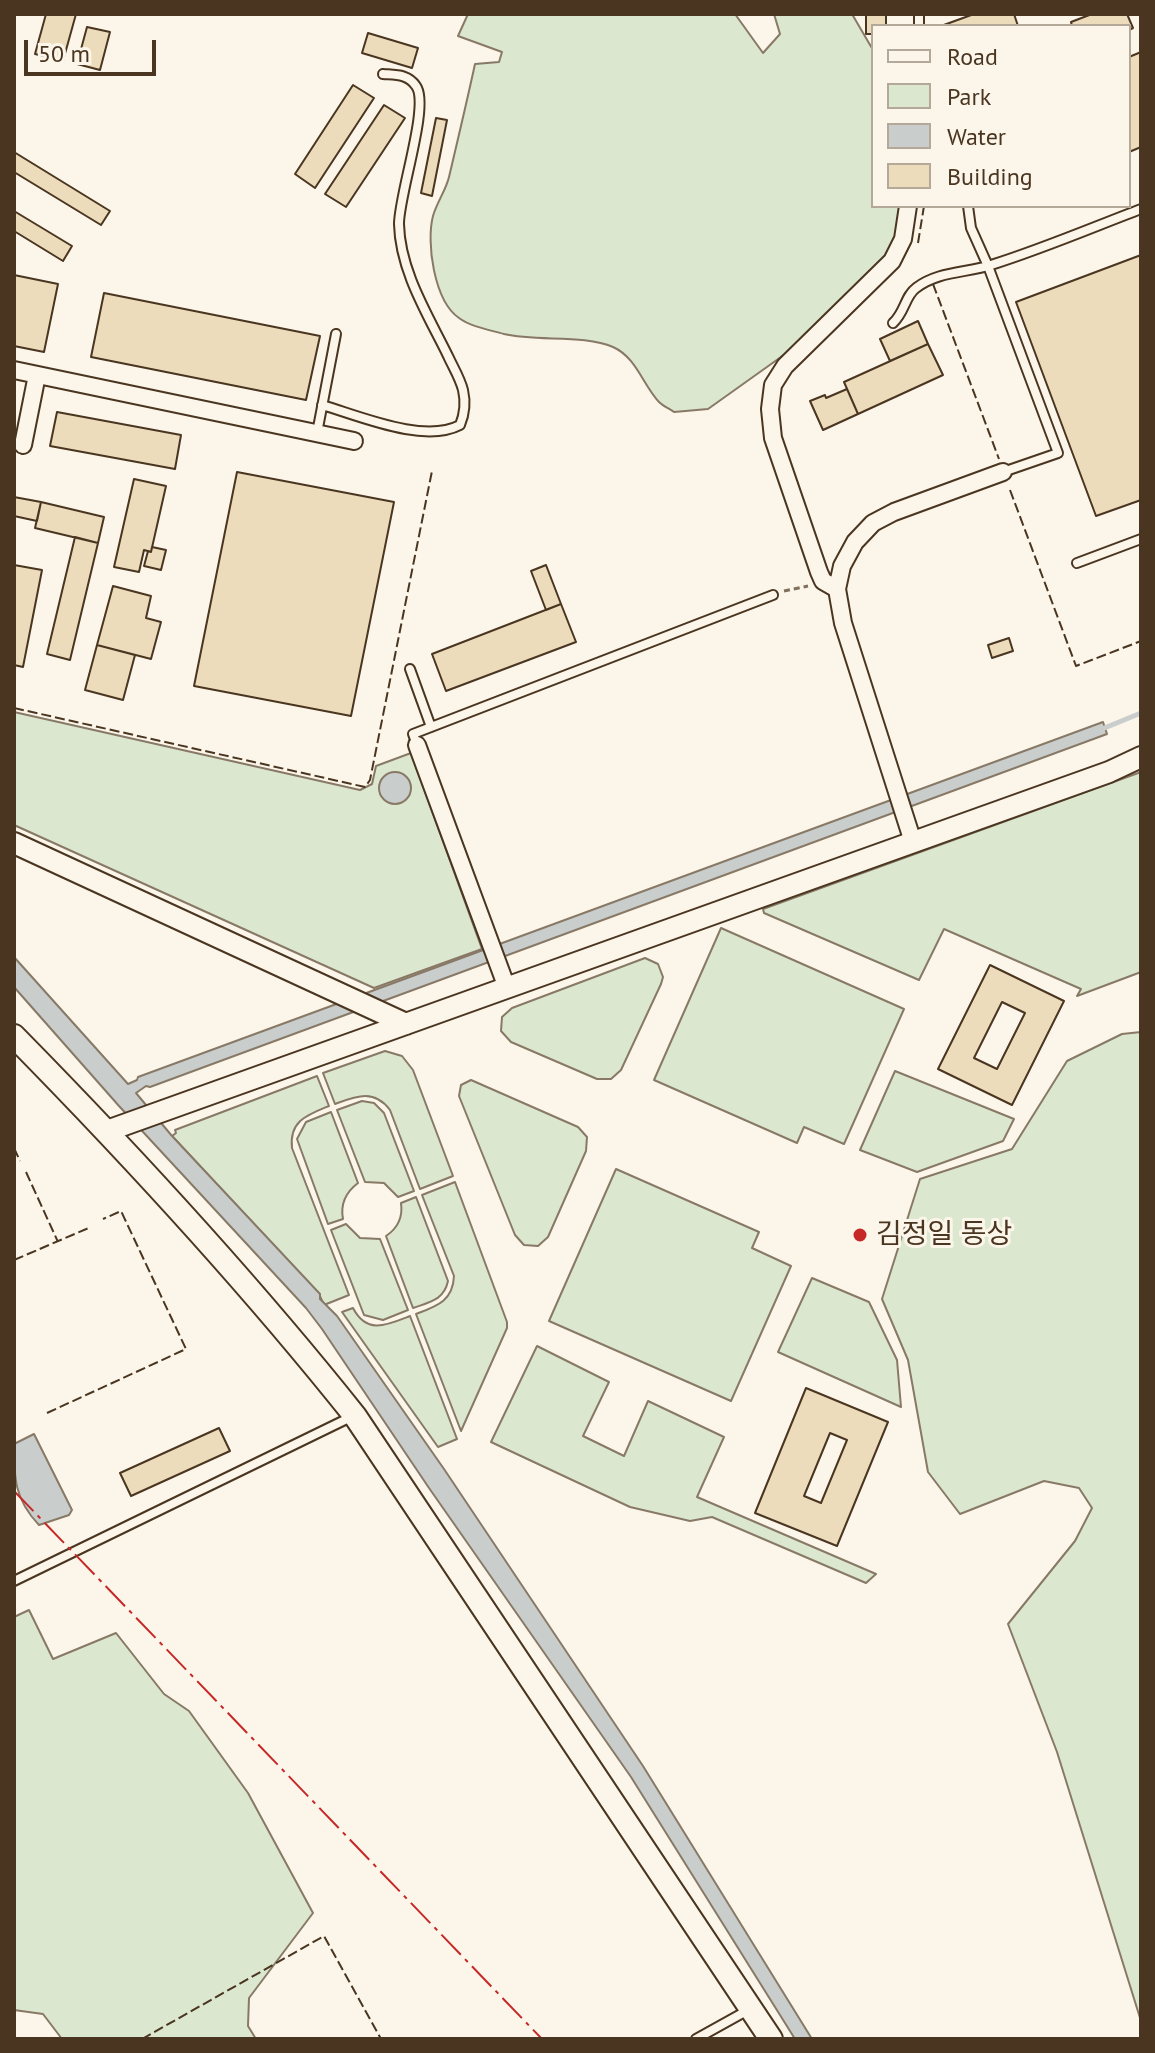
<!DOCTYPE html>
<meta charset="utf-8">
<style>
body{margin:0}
#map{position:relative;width:1155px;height:2053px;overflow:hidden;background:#fbf6e9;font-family:"PT Sans",sans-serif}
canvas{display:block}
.frame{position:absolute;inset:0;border:16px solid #4a3520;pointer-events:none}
.legend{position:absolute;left:871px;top:24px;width:260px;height:184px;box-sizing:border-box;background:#fbf6e9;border:2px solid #b4a999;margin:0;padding:10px 14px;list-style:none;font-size:24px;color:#4a3520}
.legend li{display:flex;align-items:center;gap:16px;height:40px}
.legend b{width:40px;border:2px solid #b4a999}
.scale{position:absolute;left:24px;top:40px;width:132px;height:36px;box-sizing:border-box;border:4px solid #4a3520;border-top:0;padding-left:10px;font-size:24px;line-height:28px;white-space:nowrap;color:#4a3520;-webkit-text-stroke:6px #fbf6e9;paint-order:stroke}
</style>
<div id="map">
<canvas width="1155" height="2053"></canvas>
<div class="frame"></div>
<ul class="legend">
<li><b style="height:10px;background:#fbf6e9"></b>Road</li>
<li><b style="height:22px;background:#dce7d0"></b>Park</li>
<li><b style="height:22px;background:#c9cecd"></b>Water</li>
<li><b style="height:22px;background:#ecdcbc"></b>Building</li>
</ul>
<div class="scale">50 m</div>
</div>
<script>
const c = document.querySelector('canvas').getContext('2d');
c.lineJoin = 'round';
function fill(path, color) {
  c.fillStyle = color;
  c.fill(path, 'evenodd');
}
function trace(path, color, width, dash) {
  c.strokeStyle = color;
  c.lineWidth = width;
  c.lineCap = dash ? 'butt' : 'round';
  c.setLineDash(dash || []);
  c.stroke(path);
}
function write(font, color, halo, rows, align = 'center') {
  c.font = font + ' "PT Sans","Noto Sans KR",sans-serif';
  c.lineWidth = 6;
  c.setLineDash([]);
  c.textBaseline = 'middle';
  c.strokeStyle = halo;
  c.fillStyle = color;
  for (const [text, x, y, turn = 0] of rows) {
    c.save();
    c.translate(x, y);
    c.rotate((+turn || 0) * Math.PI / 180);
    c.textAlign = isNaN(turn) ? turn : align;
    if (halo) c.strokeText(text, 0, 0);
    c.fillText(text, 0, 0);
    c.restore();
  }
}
const green = new Path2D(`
 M468 14H735L763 53 780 34 774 14H852L873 50V206H905L894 245 882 265 802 342 708 409 674 412C670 409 663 406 659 402 643 385 636 357 613 347 584 334 537 342 504 334 490 330 471 327 459 318 434 301 426 242 433 216 437 202 446 190 449 177 458 139 467 101 475 64L499 62 502 52 458 36Z
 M14 712 360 790 372 784 376 766 411 753 482 949 374 988 14 825Z
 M1141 772V972L1077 996 1081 989 944 929 919 980 764 913 763 909Z
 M721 928 904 1009 844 1144 804 1127 797 1143 654 1080Z
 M645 958 658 964 663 977 661 984 621 1070 611 1079H597L511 1042 501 1031 502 1017 512 1008Z
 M1141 1032V2021L1057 1752 1008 1624 1075 1541 1092 1508 1079 1488 1044 1481 960 1514 928 1472 908 1360 882 1299 920 1179 1012 1149 1067 1061 1122 1034Z
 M385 1051 402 1056 413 1070 453 1176 420 1189 390 1110C374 1089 357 1096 335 1104L323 1073Z
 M895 1071 1014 1119 1003 1141 917 1172 860 1150Z
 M317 1076 329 1106C307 1115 289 1121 292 1148L349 1295 324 1305 319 1294 172 1136 176 1133 175 1130Z
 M471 1080 578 1127 587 1137 586 1151 548 1237 538 1246 524 1245 515 1235 459 1096 461 1085Z
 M362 1101 374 1103 384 1113 414 1191 398 1197 384 1183 365 1182 337 1110Z
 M331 1112 358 1183C346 1192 340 1203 343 1219L328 1224 297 1139 306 1122Z
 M616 1169 759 1232 752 1248 791 1266 731 1401 549 1321Z
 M455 1182 507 1322V1328L461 1431 416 1314C437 1306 453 1301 454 1276L422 1195Z
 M416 1197 448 1281C444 1300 430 1302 413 1308L386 1236C398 1228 403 1217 401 1203Z
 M346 1224 360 1238 380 1239 408 1310 383 1320 364 1315 331 1230Z
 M812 1278 869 1302 897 1360 901 1407 778 1352Z
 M353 1308C367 1335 387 1325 410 1316L457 1439 438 1447 342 1312Z
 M537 1346 609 1382 583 1436 624 1456 648 1401 724 1437 697 1497 876 1574 866 1583 712 1517 690 1521 630 1507 491 1442Z
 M29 1610 53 1659 116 1633 164 1694 189 1711 248 1793 313 1913 249 1998 248 2026 256 2039H62L43 2014 14 2010V1617Z`);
fill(green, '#dce7d0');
trace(green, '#887966', 2);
const water = new Path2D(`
 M1103 722 1107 734 150 1087 146 1086 136 1093 172 1136 320 1294V1299L337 1316 444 1469 643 1766 812 2039H795L631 1777 429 1488 322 1329 306 1308 119 1106 14 987V957L128 1084 137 1080 138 1077Z
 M379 788a16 16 0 1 1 32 0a16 16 0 1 1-32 0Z
 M34 1434 72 1510 69 1515 39 1525C14 1499 14 1477 14 1444Z`);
fill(water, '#c9cecd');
trace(water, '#887966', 2);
trace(new Path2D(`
 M1102 729 1141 713`), '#c9cecd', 5);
const building = new Path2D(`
 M46 14H76L63 61 35 54Z
 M866 14H886V26H873V34H866Z
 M974 14H1014L1018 26H941Z
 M1092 14H1127L1133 28 1129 30V26H1072L1071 22Z
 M87 27 110 32 100 70 77 64Z
 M368 33 418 48 412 68 362 53Z
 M1141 52V147L1129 152V57Z
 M353 85 374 98 315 188 295 174Z
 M384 105 405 118 346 207 325 194Z
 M436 118 447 120 432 196 421 193Z
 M14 152 110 211 101 225 14 172Z
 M14 211 72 246 63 261 14 231Z
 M1141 255V500L1096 516 1016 302Z
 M14 275 58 284 44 352 14 346Z
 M104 293 320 336 306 400 91 357Z
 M918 321 928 344 890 361 880 339Z
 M928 344 943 375 858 414 844 382Z
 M847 389 858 414 823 430 810 401 825 395 826 398Z
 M57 412 181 435 175 469 50 446Z
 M237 472 394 502 351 716 194 686Z
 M134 479 166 486 151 552 144 550 139 572 114 567Z
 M14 497 41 502 37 521 14 516Z
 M41 502 104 517 98 543 35 528Z
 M75 537 98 543 70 660 47 654Z
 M152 547 166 550 161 570 144 566 148 551 151 552Z
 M14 565 42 570 23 667 14 665Z
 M546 565 561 604 546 610 531 571Z
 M113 586 151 596 146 618 161 622 151 659 97 645Z
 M561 604 576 642 446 691 432 654Z
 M1009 638 1013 651 992 658 988 645Z
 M97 645 135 655 123 700 85 690Z
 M990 965 1064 1001 1012 1105 938 1069ZM1002 1002 1025 1013 997 1069 974 1058Z
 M806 1388 888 1422 837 1546 755 1513ZM830 1433 847 1440 821 1503 804 1496Z
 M219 1428 230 1451 131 1496 120 1473Z`);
fill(building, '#ecdcbc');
trace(building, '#4a3520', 2);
const service = new Path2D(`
 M919 26V14
 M968 206 971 228 988 266 1058 453 1003 472
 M893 323C905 312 905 296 916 288 938 271 967 273 991 265 1042 249 1091 228 1141 209
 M322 405C360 416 424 444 460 425 465 413 466 403 463 390 460 378 453 367 448 356 428 315 400 271 399 224 399 194 430 105 416 86 408 74 396 75 383 74
 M317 433 336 334
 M1077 563 1141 539
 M410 669 431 727
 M417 745 413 734 773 595
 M14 1581 351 1417
 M696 2039 750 2009`);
const minor = new Path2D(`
 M14 370 354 441
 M23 445 37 375
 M837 589 823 581 819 572 773 438 770 409 773 385 785 366 892 261 903 239 908 206
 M417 745 507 988
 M913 842 843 623 837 589 842 566 855 542 873 523 894 512 1003 472`);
const tertiary = new Path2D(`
 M14 843 406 1024
 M107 1131 1109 772 1141 757`);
const secondary = new Path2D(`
 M14 1036C133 1157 249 1283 355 1416L771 2039`);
trace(service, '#4a3520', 12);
trace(minor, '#4a3520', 20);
trace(tertiary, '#4a3520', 24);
trace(secondary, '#4a3520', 26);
trace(new Path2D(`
 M784 591 808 586`), '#7f6f5c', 3, [6, 4]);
trace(service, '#fbf6e9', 8);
trace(minor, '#fbf6e9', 16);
trace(tertiary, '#fbf6e9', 20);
trace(secondary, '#fbf6e9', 22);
trace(new Path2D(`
 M918 243 924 206
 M933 284 999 459
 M1010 490 1076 666 1141 641
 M14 708 365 787 370 780 432 471
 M14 1148 20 1161
 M26 1172 58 1242
 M14 1260 91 1227
 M47 1413 186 1349 121 1211 103 1219
 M142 2039 324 1936 381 2039`), '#4a3520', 2, [10, 4]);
trace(new Path2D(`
 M14 1491 542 2039`), '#c62828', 2, [28, 6, 4, 6]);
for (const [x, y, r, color] of [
 [860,1235,8,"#c62828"]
]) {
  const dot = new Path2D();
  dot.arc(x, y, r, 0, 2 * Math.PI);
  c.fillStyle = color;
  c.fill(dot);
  trace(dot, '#fbf6e9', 3);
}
write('28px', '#4a3520', '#fbf6e9', [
 ["김정일 동상",876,1235]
], 'left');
</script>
